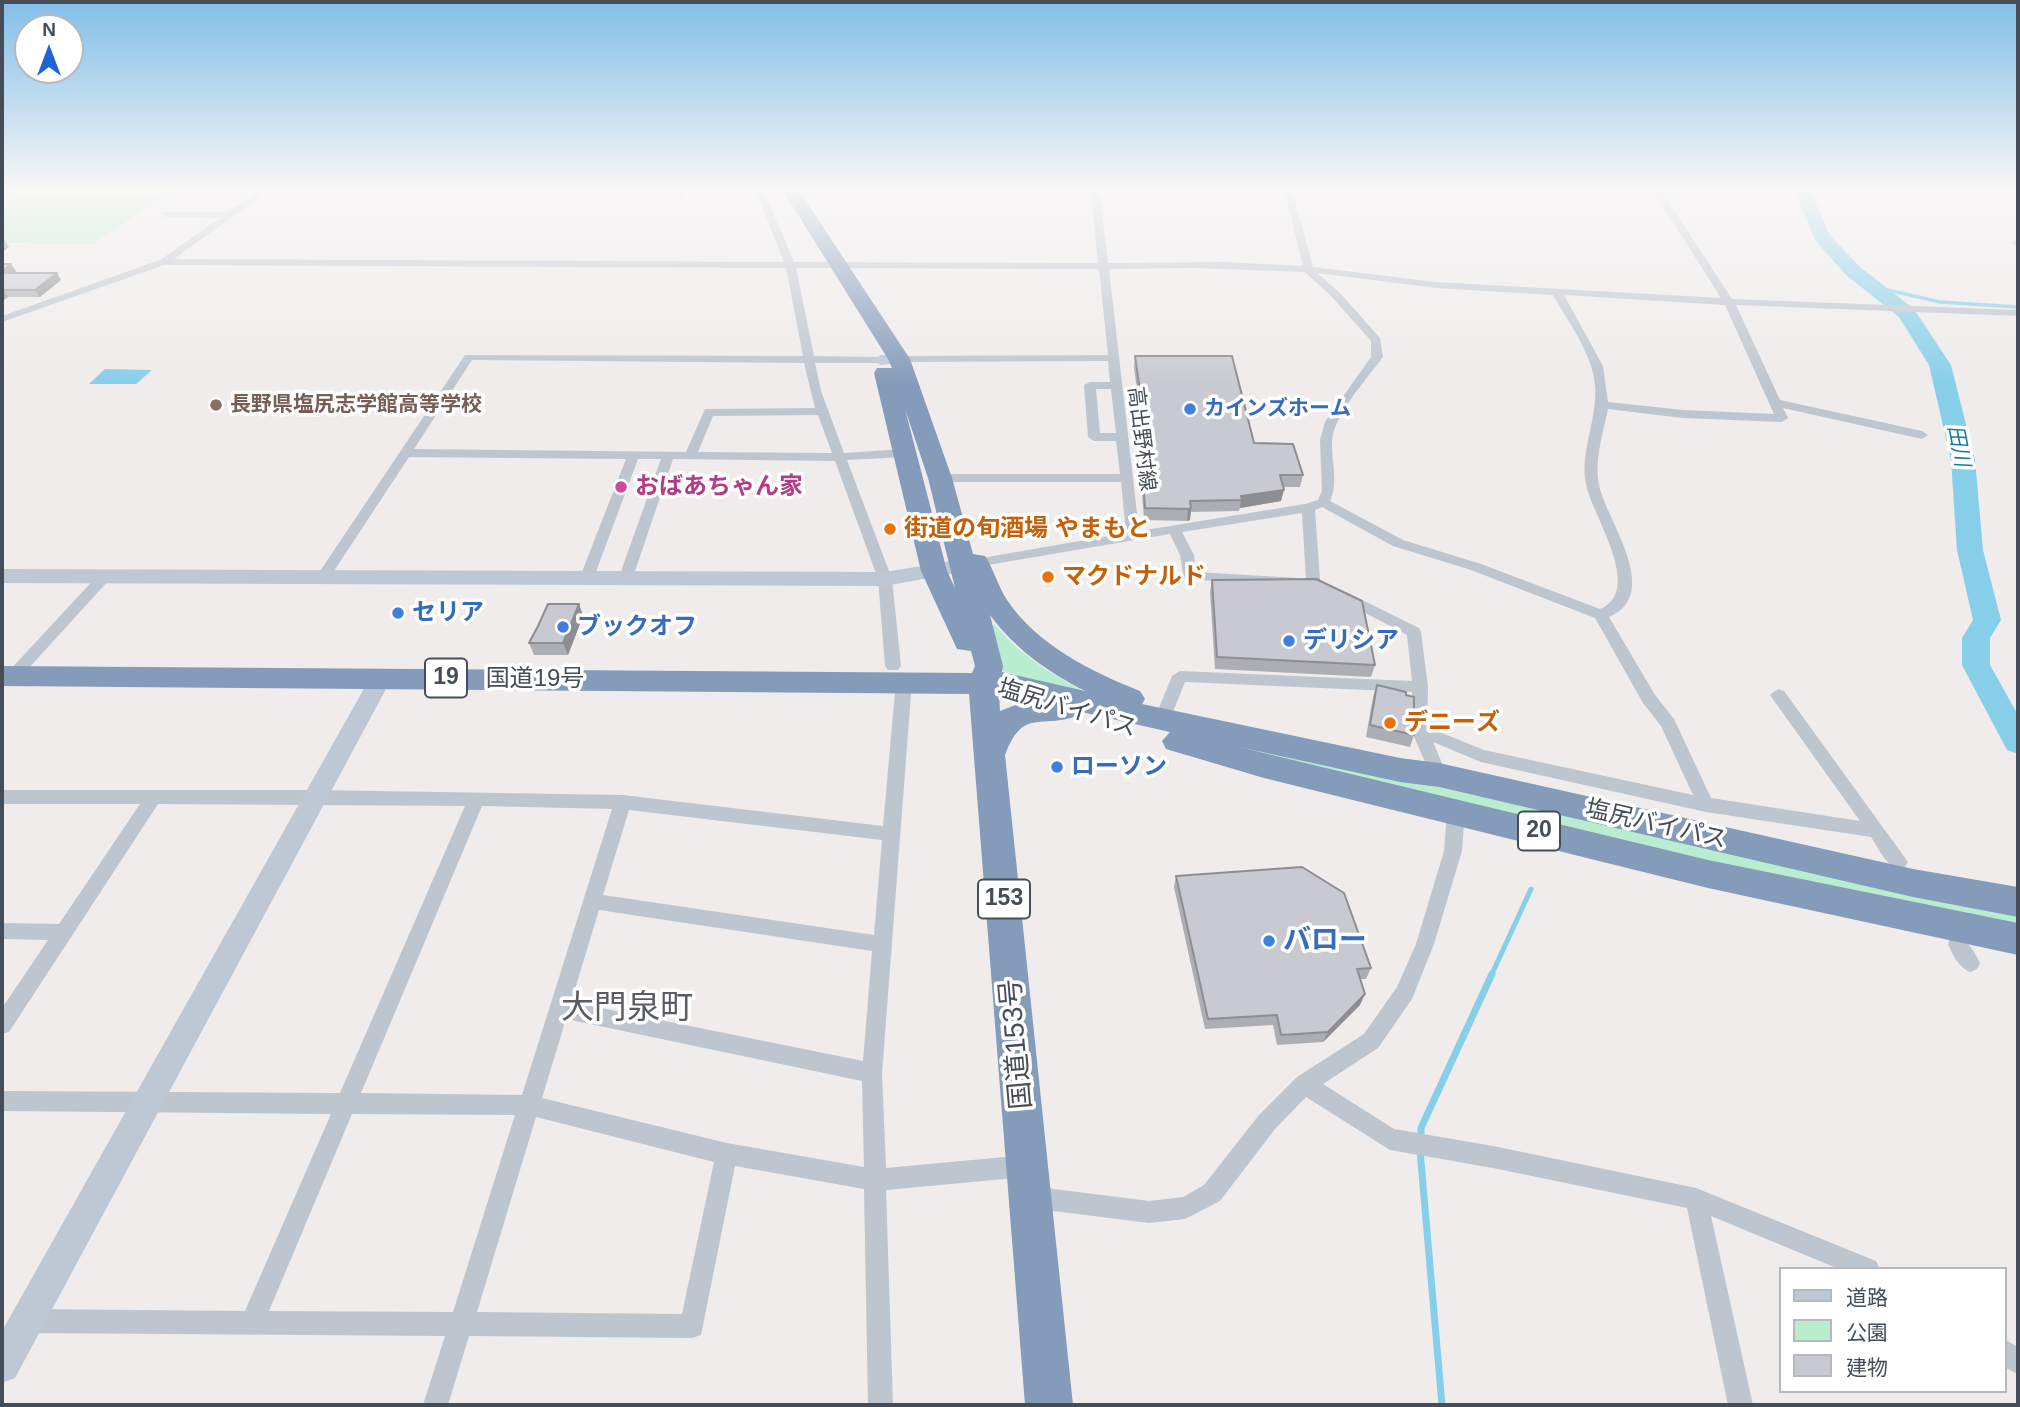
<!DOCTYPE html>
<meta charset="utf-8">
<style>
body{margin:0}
#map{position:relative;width:2020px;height:1407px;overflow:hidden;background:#efeceb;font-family:Helvetica,"Noto Sans JP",sans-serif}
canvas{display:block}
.frame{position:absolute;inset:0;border:4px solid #454e58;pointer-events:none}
.legend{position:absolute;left:1779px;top:1267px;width:228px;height:126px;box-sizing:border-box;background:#fff;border:2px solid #b5b8bc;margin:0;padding:9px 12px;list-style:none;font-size:21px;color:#454e58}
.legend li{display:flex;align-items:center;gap:14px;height:35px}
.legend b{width:35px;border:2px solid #b5b8bc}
.north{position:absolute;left:14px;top:14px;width:70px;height:70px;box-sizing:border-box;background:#fff;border:2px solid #b5b8bc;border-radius:50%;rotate:0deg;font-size:19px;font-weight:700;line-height:28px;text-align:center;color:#454e58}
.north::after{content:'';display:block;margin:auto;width:24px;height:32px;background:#1d62d7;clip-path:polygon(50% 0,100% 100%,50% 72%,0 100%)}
</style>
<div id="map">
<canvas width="2020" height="1407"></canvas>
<div class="frame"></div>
<ul class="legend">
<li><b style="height:9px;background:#bec8d5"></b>道路</li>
<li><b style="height:19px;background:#b9edd0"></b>公園</li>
<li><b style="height:19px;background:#c9cad1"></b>建物</li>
</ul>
<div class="north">N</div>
</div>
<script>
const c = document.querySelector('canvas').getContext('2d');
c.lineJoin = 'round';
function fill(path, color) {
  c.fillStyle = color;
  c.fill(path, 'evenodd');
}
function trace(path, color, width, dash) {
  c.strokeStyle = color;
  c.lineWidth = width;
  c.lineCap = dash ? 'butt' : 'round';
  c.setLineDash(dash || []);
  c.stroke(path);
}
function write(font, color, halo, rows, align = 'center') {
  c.font = font + ' Helvetica,"Noto Sans JP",sans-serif';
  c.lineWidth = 7;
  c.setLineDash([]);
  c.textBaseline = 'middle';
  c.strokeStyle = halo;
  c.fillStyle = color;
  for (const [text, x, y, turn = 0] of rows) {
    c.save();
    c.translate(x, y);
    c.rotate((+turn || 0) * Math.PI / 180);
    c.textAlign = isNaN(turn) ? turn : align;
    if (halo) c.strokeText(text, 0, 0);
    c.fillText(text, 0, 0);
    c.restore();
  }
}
fill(new Path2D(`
 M2 189H179L173 193H2Z
 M18 195H167L93 244 2 243V206Z
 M995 625C1023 658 1057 678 1095 697L1094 699 1003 671 992 626Z
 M1144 725C1436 783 1726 854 2018 913V929L1955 918 1246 754Z`), '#b9edd0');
fill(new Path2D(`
 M105 369 152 370 136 384H89Z`), '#87cee9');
trace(new Path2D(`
 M1879 288 1940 302 2018 307`), '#87cee9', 3.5);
trace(new Path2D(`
 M1491 976 1531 889`), '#87cee9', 5);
trace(new Path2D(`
 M1421 1141V1128L1492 974
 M1420 1150 1442 1405`), '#87cee9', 7);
fill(new Path2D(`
 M1790 189H1807L1814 198 1829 234 1860 267 1914 309 1951 365 1975 460 1983 550 2001 620 1990 638V665L2018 715V754L2007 750 1962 665V638L1973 620 1957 550 1951 460 1929 365 1899 317 1846 275 1815 240 1798 199Z`), '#87cee9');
fill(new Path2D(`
 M262 189H271L174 259 784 262 755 189H763L794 262 1098 263 1091 195H792L788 192 792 189H1099L1108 263 1224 262 1303 266 1284 189H1292L1313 267 1436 282 1721 298 1652 189H1660L1732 299 2018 310V316L1736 305 1780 400 1922 431 1928 435 1922 439 1783 408 1788 418 1782 422 1683 418 1608 409C1603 434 1593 463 1600 489 1609 523 1662 595 1609 617L1655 695 1674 719 1711 798 1860 821 1770 695 1778 689 1784 691 1908 862 1905 867C1889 873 1879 849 1871 837L1706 812 1481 762 1433 742 1447 775 1445 780H1433L1411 730 1412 692 1185 682 1173 712H1161L1159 708 1172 676 1180 671 1412 681 1407 635 1341 600 1339 597 1341 594 1346 592 1419 628 1421 632 1428 687 1427 727 1484 750 1693 795 1661 726 1643 703 1595 618 1471 570 1393 546 1322 507 1315 510 1320 580 1313 585 1306 580 1302 513 1182 532 1194 555 1196 572 1298 578 1300 581 1298 584 1293 586 1184 579 1180 555 1170 534 976 567 971 566 969 563 971 560 976 559 1126 533 1121 482H940L934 478 940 474H1120L1116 441H1094L1088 437 1084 385 1090 382H1110L1108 361 899 362 893 359 899 356 1108 355 1099 269 796 268 814 356 881 357 887 360 881 363H815L821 391 844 453 905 449 911 453 905 457 847 460 892 579 901 666 898 670H888L885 666 878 579 835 461 673 459 633 577 626 582 619 577 661 459H638L594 577 587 582 580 577 626 459 409 457 328 580H318L316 577 318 574 465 355 803 356 786 268 164 265 2 322V316L160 260 220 218 165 217 160 214 162 212H228ZM1194 268 1305 272 1332 297 1371 341V357L1325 422 1320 440 1322 491 1318 500 1305 504 1139 531 1109 269ZM1317 273 1436 288 1553 295C1565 316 1584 343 1591 366 1606 411 1576 448 1587 488 1594 518 1644 591 1600 609L1481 564 1403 540 1330 501C1339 482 1331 461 1332 441 1334 414 1367 379 1383 357L1380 338 1340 293ZM1564 295 1725 305 1774 414 1683 410 1608 402 1603 366ZM472 360 804 363 815 408 705 409 686 452 414 449ZM1096 389H1111L1116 433H1100ZM818 415 832 453 698 452 713 416Z
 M676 189H684L686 198H680Z
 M2016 240 2018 241V247L2011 243Z
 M104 572 111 577 109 580 18 680H8L5 676 8 672 99 574Z
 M904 675 912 681 882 1073 886 1168 1026 1155 1034 1158 1037 1166 1034 1174 1026 1177 886 1190 893 1405H868L864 1189 735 1166 701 1335 692 1338 469 1336 448 1405H423L445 1336 27 1333 19 1329 15 1321 19 1313 27 1309 245 1311 331 1114 2 1111V1091L340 1093 465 806 158 804 9 1032 2 1034V1008L48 940 2 939V923L59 924 140 804H2V790H316L623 795 883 826 896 681ZM482 806 612 809 522 1095 361 1093ZM629 810 882 840 874 935 603 895ZM599 910 872 951 863 1061 571 1002ZM566 1019 862 1081 864 1167 727 1143 542 1098ZM352 1114 515 1115 453 1312 269 1311ZM536 1117 714 1162 682 1314 477 1312Z
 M1456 804 1462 806 1465 811 1462 851 1434 944 1412 999 1378 1048 1323 1084 1394 1129 1493 1146 1696 1188 1876 1261 1880 1269H1839L1711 1216 1753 1405H1728L1687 1208 1493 1168 1390 1150 1306 1097 1275 1129 1220 1201 1185 1219 1149 1223 1030 1208 1022 1205 1019 1197 1022 1189 1030 1186 1149 1201 1183 1197 1204 1185 1259 1115 1297 1077 1364 1034 1397 987 1416 944 1444 851 1447 811 1450 806Z
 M1957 936C1968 940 1975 953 1980 963L1977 969 1970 972C1959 968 1952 954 1948 944L1950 938Z
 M2004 1339 2018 1347V1374L2004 1367Z`), '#bdc5ce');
fill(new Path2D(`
 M899 354 905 356 907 359 905 362 881 365 873 360 881 355Z
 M976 557 983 558 986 563 983 568 885 586 2 583V569L885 572Z
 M381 670 389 672 392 678 15 1378 2 1383V1331L370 678 373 672Z`), '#bec8d5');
fill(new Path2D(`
 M782 189H798L910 359 952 478 973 554 985 556C994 570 998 586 1007 600 1037 645 1092 672 1140 691L1145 699 1142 704 1400 758 1439 763 1913 869 2018 887V917L1913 897 1439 787 1400 782 1239 747 1708 860 2018 923V955L1708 888 1264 778 1166 749 1162 741 1170 732 1077 711 1074 717C1037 728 1023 709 1005 755L1073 1405H1025L969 694 2 686V666L972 673 975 666 971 651 957 649 921 571 874 373 877 368H892L888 359ZM905 409 928 478 955 588 947 571ZM990 615C1015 649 1048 672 1085 691L1002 672 1003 666ZM1005 692 1031 699 1000 711 999 693Z`), '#849bba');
fill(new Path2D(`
 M2 264 16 271 14 273 61 280 40 297H8L2 301Z
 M1135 356 1254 443 1303 475 1300 487H1283L1281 501 1240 508 1239 511 1191 512 1190 520 1187 521 1144 520 1139 451 1140 439H1144L1134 368Z
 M1212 580 1375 665 1371 677 1215 669 1210 592Z
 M579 604 583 616 568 655H534L529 643Z
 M1377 685 1406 695 1414 735 1410 747 1366 737 1373 697Z
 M1176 876 1371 968 1366 979H1360V1005L1323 1042 1277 1045 1273 1025 1205 1029 1174 887Z`), '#adaeb4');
fill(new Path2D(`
 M5 240 9 247 2 253V242Z
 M11 264 16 271 4 280 2 277V271Z
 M57 273 61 280 40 297 35 290Z
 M3 290 8 297 2 301V291Z
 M1284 490 1281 501 1240 508 1241 496Z
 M1191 508 1190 520 1187 521 1188 509Z
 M579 604 583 616 568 655 563 643Z
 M1365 994 1360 1005 1323 1042 1328 1032Z`), '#8d8d92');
const building = new Path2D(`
 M2 264H11L2 271Z
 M2 273H57L35 290H3L2 291Z
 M1135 356H1232L1254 443 1293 444 1303 475H1280L1284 490 1241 496 1242 500 1190 501 1191 508 1188 509 1145 508 1140 439H1147Z
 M1316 579 1362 601 1375 665 1217 657 1212 580Z
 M548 604H579L563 643H529L538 626Z
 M1377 685 1406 692V695L1414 697V735L1370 725Z
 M1302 867 1344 893 1371 968 1357 969 1365 994 1328 1032 1281 1035 1277 1015 1208 1019 1176 876Z`);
fill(building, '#c9cad1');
trace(building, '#8d8d92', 2);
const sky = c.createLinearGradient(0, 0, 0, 386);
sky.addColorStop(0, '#81bee8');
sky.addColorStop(0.49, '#f8f6f6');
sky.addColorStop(1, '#f8f6f600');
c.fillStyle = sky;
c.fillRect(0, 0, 2020, 386);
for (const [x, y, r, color] of [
 [216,405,7,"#8d6e63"],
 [1190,409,7,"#3f7fe0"],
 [621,487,7,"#d1479c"],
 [890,529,7,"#e8710a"],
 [1048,577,7,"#e8710a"],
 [398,613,7,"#3f7fe0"],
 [563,627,7,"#3f7fe0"],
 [1289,641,7,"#3f7fe0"],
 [1390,723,7,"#e8710a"],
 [1057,767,7,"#3f7fe0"],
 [1269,941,7,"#3f7fe0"]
]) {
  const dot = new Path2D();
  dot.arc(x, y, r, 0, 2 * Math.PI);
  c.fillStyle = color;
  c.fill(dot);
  trace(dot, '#fff', 2.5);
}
write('bold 21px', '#785e54', '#fff', [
 ["長野県塩尻志学館高等学校",230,405]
], 'left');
write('bold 21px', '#366cbe', '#fff', [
 ["カインズホーム",1204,409]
], 'left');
write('21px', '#454e58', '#fff', [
 ["高出野村線",1141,439,83]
]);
write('italic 21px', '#0f79a1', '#fff', [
 ["田川",1958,446,79]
]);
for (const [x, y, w] of [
 [446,678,42],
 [1539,831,42],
 [1004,899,52]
]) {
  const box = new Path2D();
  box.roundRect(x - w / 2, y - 19.5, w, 39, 5);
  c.fillStyle = '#fff';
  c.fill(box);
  trace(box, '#454e58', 2);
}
write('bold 23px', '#454e58', null, [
 ["19",446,678],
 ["20",1539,831],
 ["153",1004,899]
]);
write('bold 24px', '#b23c85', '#fff', [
 ["おばあちゃん家",635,487]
], 'left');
write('bold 24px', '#c56008', '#fff', [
 ["街道の旬酒場 やまもと",904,529],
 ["マクドナルド",1062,577],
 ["デニーズ",1404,723]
], 'left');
write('bold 24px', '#366cbe', '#fff', [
 ["セリア",412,613],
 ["ブックオフ",577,627],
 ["デリシア",1303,641],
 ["ローソン",1071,767]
], 'left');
write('24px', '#454e58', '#fff', [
 ["国道19号",535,679],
 ["塩尻バイパス",1067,709,17],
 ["塩尻バイパス",1656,825,13]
]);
write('bold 28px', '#366cbe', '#fff', [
 ["バロー",1283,941]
], 'left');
write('28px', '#454e58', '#fff', [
 ["国道153号",1017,1044,-95]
]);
write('33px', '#595c60', '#fff', [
 ["大門泉町",627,1009]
]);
</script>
